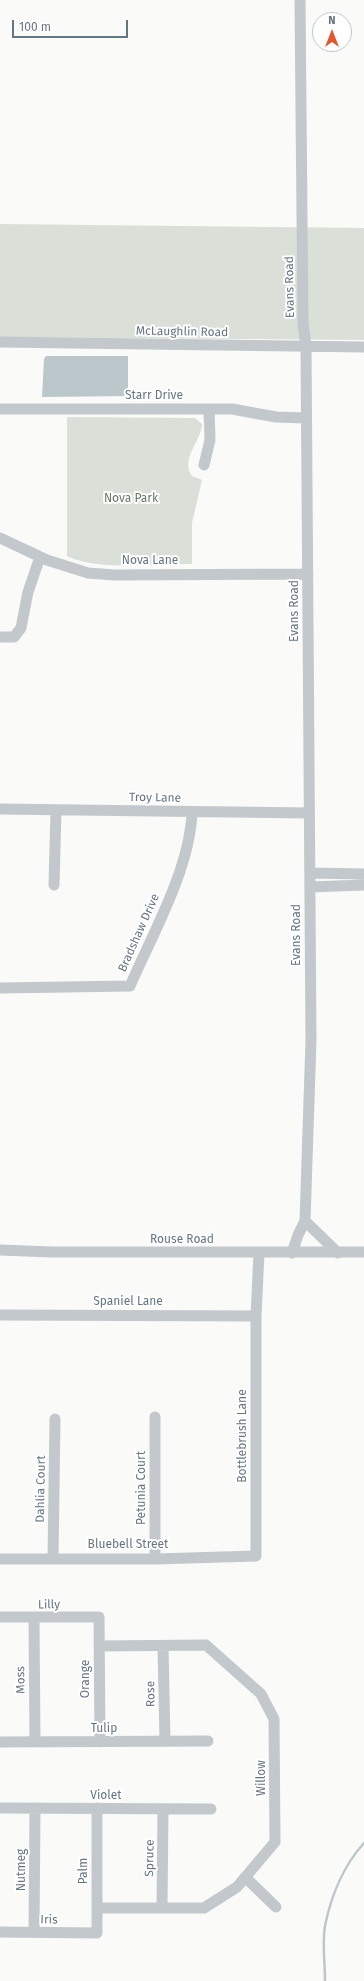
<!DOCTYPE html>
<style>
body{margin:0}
#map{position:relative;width:364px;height:1981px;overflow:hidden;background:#fafaf8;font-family:"Fira Sans",sans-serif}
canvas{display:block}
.north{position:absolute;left:312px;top:12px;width:40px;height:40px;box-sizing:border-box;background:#fff;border:1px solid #c1c8cd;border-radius:50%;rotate:0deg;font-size:11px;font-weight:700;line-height:16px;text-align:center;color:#657683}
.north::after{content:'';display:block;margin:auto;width:14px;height:18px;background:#e4572e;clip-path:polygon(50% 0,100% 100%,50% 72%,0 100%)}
.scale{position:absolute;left:12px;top:20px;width:116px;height:18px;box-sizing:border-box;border:2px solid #657683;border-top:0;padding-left:5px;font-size:12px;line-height:14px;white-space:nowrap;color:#657683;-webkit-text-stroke:3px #fff;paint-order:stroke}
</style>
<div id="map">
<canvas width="364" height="1981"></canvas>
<div class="north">N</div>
<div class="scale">100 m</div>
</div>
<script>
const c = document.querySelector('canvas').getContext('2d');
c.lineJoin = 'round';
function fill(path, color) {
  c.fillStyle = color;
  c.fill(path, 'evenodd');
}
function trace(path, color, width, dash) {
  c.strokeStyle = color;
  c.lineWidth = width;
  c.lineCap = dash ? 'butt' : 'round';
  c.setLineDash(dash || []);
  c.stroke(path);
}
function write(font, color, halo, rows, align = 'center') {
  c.font = font + ' "Fira Sans",sans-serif';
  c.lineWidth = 4;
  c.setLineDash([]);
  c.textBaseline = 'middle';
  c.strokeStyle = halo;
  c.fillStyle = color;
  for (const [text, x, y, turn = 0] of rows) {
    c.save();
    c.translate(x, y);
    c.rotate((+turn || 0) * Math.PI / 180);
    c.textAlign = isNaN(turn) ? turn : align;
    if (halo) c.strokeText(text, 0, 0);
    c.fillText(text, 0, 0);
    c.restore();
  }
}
fill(new Path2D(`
 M0 224 364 228V340L0 337Z
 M67 417 195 418 202 424C201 442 180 459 192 476L202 480 192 523V564C158 564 97 571 67 556Z`), '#dadfd7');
fill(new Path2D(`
 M46 356H128V396L42 397 44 359Z`), '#bbc7cb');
trace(new Path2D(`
 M325 1981C325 1963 322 1943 325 1926 331 1896 344 1865 364 1843`), '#bbc7cb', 2.5);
trace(new Path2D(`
 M0 342 364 347
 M0 409H232L276 417 306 418
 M204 465 210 440 209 409
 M0 538 47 560 88 573 114 575 308 574
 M0 637H14L21 628 28 592 40 557
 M0 809 309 813
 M310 873 364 874
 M54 885 56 810
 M310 887 364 885
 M0 988 130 986C153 933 190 869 192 812
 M305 1221 338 1253
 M0 1250 52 1252H364
 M292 1253 298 1235 305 1221 311 1040 306 346 303 324 300 0
 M0 1315 256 1316
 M155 1417V1559
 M53 1558 55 1419
 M0 1559H155L256 1556V1316L259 1253
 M0 1617H99L100 1742
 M34 1618 35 1742
 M163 1646 165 1741
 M0 1742 208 1741
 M0 1808 211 1809
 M245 1877 276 1907
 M97 1908H204L237 1887 275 1842 274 1719 261 1694 206 1645 99 1646
 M162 1908 163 1809
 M0 1932 97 1933V1808
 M34 1932 35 1808`), '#c3c8cc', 11);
write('12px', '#657683', '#fff', [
 ["Evans Road",290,287,-91],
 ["McLaughlin Road",182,332,1],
 ["Starr Drive",154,396],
 ["Nova Lane",150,561],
 ["Evans Road",295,611,-90],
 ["Troy Lane",155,798,1],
 ["Bradshaw Drive",139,933,-66],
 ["Evans Road",297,935,-90],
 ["Rouse Road",182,1240],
 ["Spaniel Lane",128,1302],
 ["Bottlebrush Lane",243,1436,-90],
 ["Petunia Court",142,1488,-90],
 ["Dahlia Court",41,1489,-89],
 ["Bluebell Street",128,1545],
 ["Lilly",49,1605,-1],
 ["Orange",86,1679,-90],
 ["Moss",21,1680,-91],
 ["Rose",151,1694,-91],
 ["Tulip",104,1729],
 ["Willow",262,1778,-90],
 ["Violet",106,1796],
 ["Spruce",150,1858,-89],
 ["Nutmeg",22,1870,-90],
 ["Palm",84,1871,-90],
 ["Iris",49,1920,1]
]);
write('12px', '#687a64', '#fff', [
 ["Nova Park",131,499]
]);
</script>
